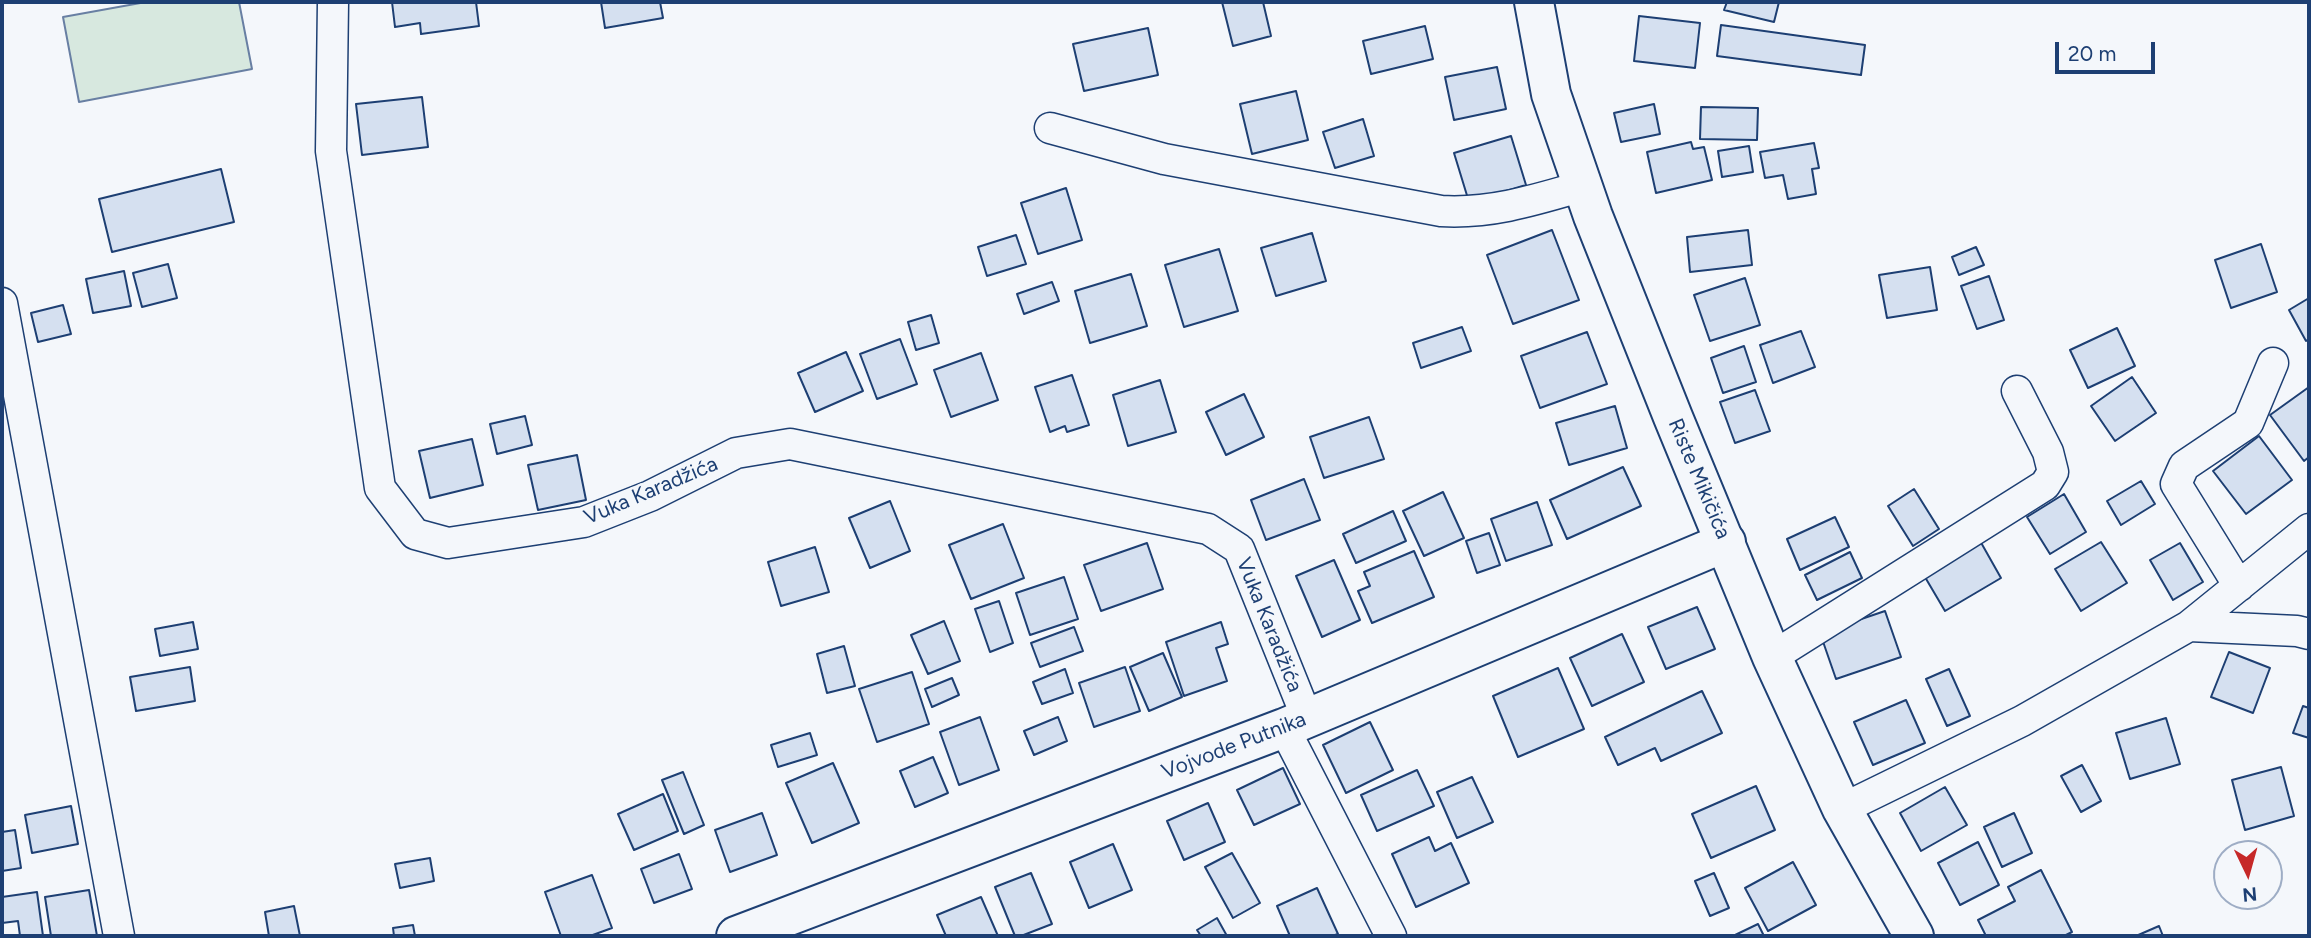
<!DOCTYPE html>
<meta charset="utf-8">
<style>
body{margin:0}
#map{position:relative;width:2311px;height:938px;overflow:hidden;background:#f4f7fb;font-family:Figtree,sans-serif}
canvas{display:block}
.frame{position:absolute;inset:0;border:4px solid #1d3f73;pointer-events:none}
.north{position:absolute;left:2213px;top:840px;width:70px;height:70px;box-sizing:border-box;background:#f4f7fb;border:2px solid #9eadc5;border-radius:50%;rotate:175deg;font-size:19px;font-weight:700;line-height:28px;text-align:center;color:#1d3f73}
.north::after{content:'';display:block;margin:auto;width:24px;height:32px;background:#c62828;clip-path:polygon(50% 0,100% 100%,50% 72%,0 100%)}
.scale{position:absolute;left:2055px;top:42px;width:100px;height:32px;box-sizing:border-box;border:4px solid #1d3f73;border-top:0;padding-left:9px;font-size:21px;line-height:24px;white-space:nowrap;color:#1d3f73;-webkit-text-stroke:5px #f4f7fb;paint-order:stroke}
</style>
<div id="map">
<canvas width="2311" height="938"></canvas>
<div class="frame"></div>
<div class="north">N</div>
<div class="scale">20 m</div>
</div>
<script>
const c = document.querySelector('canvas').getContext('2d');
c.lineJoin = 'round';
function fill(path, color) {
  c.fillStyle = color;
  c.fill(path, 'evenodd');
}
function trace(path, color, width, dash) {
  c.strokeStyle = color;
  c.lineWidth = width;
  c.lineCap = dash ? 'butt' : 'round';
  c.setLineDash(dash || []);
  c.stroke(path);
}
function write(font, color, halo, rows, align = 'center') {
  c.font = font + ' Figtree,sans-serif';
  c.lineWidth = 5;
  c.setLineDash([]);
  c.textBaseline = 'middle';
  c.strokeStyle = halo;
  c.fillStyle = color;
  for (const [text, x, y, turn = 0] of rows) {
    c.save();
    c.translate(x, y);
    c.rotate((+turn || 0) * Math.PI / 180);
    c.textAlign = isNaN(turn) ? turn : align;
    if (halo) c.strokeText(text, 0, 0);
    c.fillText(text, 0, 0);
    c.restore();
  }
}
const green = new Path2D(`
 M146 2H239L252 69 79 102 63 17Z`);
fill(green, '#d7e8df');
trace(green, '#687fa3', 2);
const building = new Path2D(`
 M392 2H476L479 26 421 34 420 23 395 27Z
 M601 2H660L663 18 605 28Z
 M1222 2H1263L1271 36 1233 46Z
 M1727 2H1779L1774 22 1724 10Z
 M1639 16 1700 23 1695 68 1634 61Z
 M1721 25 1865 45 1861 75 1717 56Z
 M1425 26 1433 59 1371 74 1363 41Z
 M1148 28 1158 75 1084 91 1073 44Z
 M1497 67 1506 109 1454 120 1445 77Z
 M1296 91 1308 140 1252 154 1240 104Z
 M422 97 428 147 362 155 356 104Z
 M1654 104 1660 134 1621 142 1614 113Z
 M1701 107 1758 108 1757 140 1700 139Z
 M1363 119 1374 156 1335 168 1323 132Z
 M1511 136 1526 185 1469 202 1454 153Z
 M1691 142 1693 149 1704 147 1712 180 1656 193 1647 152Z
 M1814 143 1819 168 1812 169 1816 194 1788 199 1783 175 1765 178 1760 152Z
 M1749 146 1753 172 1722 177 1718 151Z
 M221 169 234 222 112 252 99 199Z
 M1066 188 1082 240 1038 254 1021 203Z
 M1552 230 1579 300 1513 324 1487 255Z
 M1748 230 1752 265 1690 272 1687 237Z
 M1312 233 1326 281 1276 296 1261 248Z
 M1016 235 1026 264 987 276 978 247Z
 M2261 244 2277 292 2231 308 2215 260Z
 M1976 247 1984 265 1959 275 1952 257Z
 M1219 249 1238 311 1184 327 1165 265Z
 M168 264 177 298 142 307 133 273Z
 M1930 267 1937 310 1887 318 1879 275Z
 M124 271 131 306 93 313 86 279Z
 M1131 274 1147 326 1090 343 1075 291Z
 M1989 276 2004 320 1977 329 1961 286Z
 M1745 278 1760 325 1710 341 1694 295Z
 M1052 282 1059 301 1024 314 1017 294Z
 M2309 298V339L2306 341 2289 310Z
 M63 305 71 334 38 342 31 313Z
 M931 315 939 343 916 350 908 322Z
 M1462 327 1471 351 1421 368 1413 343Z
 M2117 328 2135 366 2088 388 2070 350Z
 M1801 331 1815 367 1773 383 1760 345Z
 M1587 332 1607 384 1540 408 1521 356Z
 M900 339 917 384 877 399 860 354Z
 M1744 346 1756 382 1723 393 1711 358Z
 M846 352 863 391 815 412 798 373Z
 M981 353 998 400 951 417 934 370Z
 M1072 375 1089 425 1067 432 1065 426 1050 432 1035 387Z
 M2132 377 2156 413 2115 441 2091 406Z
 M1160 380 1176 432 1128 446 1113 395Z
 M2309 387V457L2304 461 2270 415Z
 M1755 390 1770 431 1735 443 1720 402Z
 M1244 394 1264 437 1226 455 1206 412Z
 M1615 406 1627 448 1569 465 1556 423Z
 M525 416 532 445 497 454 490 424Z
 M1369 417 1384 459 1324 478 1310 437Z
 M2259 436 2292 480 2246 514 2213 471Z
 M472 439 483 485 430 498 419 451Z
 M577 455 586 500 538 510 528 465Z
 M1623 467 1641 506 1567 539 1550 500Z
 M1304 479 1320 520 1266 540 1251 500Z
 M2141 481 2155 504 2121 525 2107 501Z
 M1914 489 1939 529 1913 546 1888 506Z
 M1443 492 1464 538 1424 556 1403 511Z
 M2064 494 2086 532 2050 554 2027 517Z
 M890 501 910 551 870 568 849 518Z
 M1537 502 1552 545 1506 561 1491 519Z
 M1393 511 1406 541 1356 563 1343 534Z
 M1835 517 1849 547 1800 570 1787 539Z
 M1003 524 1024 578 971 599 949 545Z
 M1489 533 1500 565 1477 573 1466 541Z
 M1979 539 2001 578 1945 611 1922 572Z
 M2101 542 2127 583 2081 611 2055 569Z
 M1147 543 1163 589 1101 611 1084 565Z
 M2180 543 2203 582 2173 600 2150 560Z
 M815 547 829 592 781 606 768 562Z
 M1414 551 1434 597 1372 623 1358 591 1370 586 1364 572Z
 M1850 552 1862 578 1817 600 1805 575Z
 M1334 560 1360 620 1322 637 1296 576Z
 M1064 577 1078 619 1030 635 1016 593Z
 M999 601 1013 643 990 652 975 609Z
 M1697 607 1715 649 1666 669 1648 627Z
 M1885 611 1901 657 1836 679 1820 633Z
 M944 621 960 661 928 674 911 635Z
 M193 622 198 649 160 656 155 629Z
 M1221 622 1228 644 1216 648 1227 681 1184 696 1166 642Z
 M1074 627 1083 651 1040 667 1031 643Z
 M1622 634 1644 682 1592 706 1570 658Z
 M844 646 855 686 827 693 817 654Z
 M2229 652 2270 668 2253 713 2211 697Z
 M1163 653 1182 697 1149 711 1130 667Z
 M190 667 195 701 136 711 130 677Z
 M1125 667 1140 711 1094 727 1079 683Z
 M1558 668 1584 729 1518 757 1493 696Z
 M1065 669 1073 693 1042 704 1033 682Z
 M1949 669 1970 716 1947 726 1926 679Z
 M912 672 929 724 877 742 859 689Z
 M952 678 959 695 932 707 925 689Z
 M1702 691 1722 733 1661 761 1655 748 1618 765 1605 737Z
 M1906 700 1925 743 1873 765 1854 722Z
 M2303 706 2309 708V738L2293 733Z
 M980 717 999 770 959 785 940 732Z
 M1058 717 1067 741 1034 755 1024 731Z
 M2166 718 2180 764 2130 779 2116 733Z
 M1370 722 1393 770 1346 793 1323 745Z
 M810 733 817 755 778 767 771 745Z
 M933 757 948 793 915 807 900 771Z
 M833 763 859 823 812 843 786 783Z
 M2082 765 2101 801 2081 812 2061 776Z
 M2281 767 2294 816 2245 830 2232 780Z
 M1283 768 1300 804 1254 825 1237 790Z
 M1417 770 1434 806 1377 831 1361 795Z
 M683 772 704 825 684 834 662 780Z
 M1472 777 1493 822 1457 838 1437 792Z
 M1756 786 1775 830 1711 858 1692 814Z
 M1945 787 1967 825 1921 851 1900 813Z
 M663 794 678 831 634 850 618 814Z
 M1208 803 1225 842 1184 860 1167 821Z
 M71 806 78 844 32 853 25 815Z
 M762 813 777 855 730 872 715 830Z
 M2014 813 2032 853 2002 867 1984 827Z
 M15 830 21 868 2 871V832Z
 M1429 837 1435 851 1451 843 1469 883 1416 907 1392 854Z
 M1978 842 1999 885 1960 905 1938 863Z
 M1113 844 1132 890 1089 908 1070 862Z
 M1232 853 1260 903 1233 918 1205 867Z
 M679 854 692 889 654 903 641 869Z
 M430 858 434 881 400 888 395 864Z
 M1793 862 1816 905 1768 931 1745 888Z
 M2041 870 2072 932 2064 936H1986L1978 920 2015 901 2008 887Z
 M1031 873 1052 924 1021 936H1015L995 887Z
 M1714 873 1729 908 1710 916 1695 881Z
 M592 875 612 928 590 936H561L545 892Z
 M1317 888 1338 934 1332 936H1290L1277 906Z
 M89 890 97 936H51L45 897Z
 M37 892 43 936H20L18 921 2 923V897Z
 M981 897 998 936H946L937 915Z
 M294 906 300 936H269L265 912Z
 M1217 918 1227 936H1201L1197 930Z
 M1758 924 1764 936H1733Z
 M413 925 415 936H394L393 928Z
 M2159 926 2163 936H2136Z`);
fill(building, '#d5e0f0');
trace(building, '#1d3f73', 2);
const street = new Path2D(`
 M333 2 331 151 380 488 415 534 448 543 584 522 650 496 736 453 790 444 1208 529 1239 549 1307 718
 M1050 128 1164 159 1441 211C1491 214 1535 200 1583 186
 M2 303 119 936
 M2239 586 2176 484 2184 466 2248 423 2273 363
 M2189 626 2297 631 2309 634
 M1772 657 2045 485 2053 472 2048 452 2017 391
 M1284 728 1391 936
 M1842 809 2022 721 2189 626 2309 529`);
const secondary = new Path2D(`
 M736 936 1284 728 1726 542`);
const primary = new Path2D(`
 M1534 2 1551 94 1593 216 1673 417 1772 657 1842 809 1914 936`);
trace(street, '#1d3f73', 33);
trace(secondary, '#1d3f73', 42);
trace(primary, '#1d3f73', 42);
trace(street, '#f4f7fb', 30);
trace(secondary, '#f4f7fb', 38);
trace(primary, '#f4f7fb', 38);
write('21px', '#1d3f73', '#f4f7fb', [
 ["Riste Mikičića",1699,479,67],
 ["Vuka Karadžića",651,491,-23],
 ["Vuka Karadžića",1269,625,68],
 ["Vojvode Putnika",1234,746,-21]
]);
</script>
